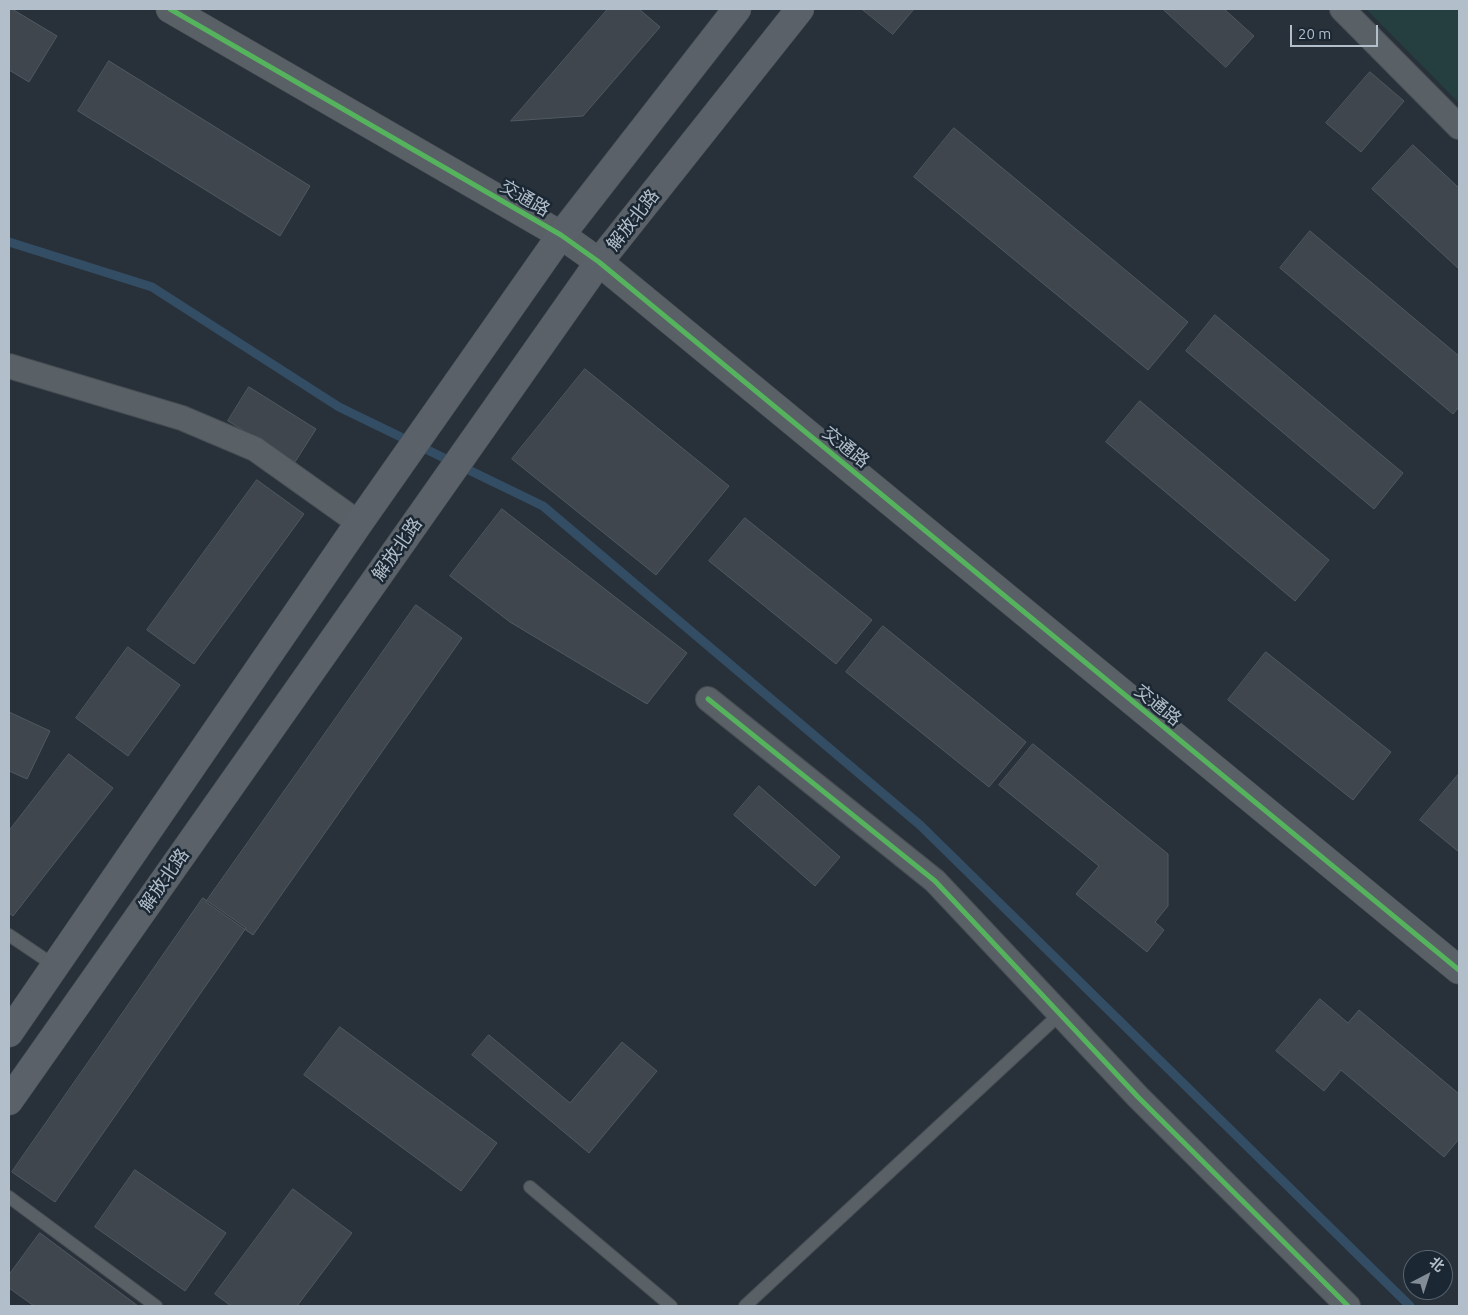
<!DOCTYPE html>
<meta charset="utf-8">
<style>
body{margin:0}
#map{position:relative;width:1468px;height:1315px;overflow:hidden;background:#283139;font-family:Ubuntu,"Noto Sans SC",sans-serif}
canvas{display:block}
.frame{position:absolute;inset:0;border:10px solid #b2beca;pointer-events:none}
.north{position:absolute;left:1403px;top:1250px;width:50px;height:50px;box-sizing:border-box;background:#1b2834;border:1px solid #576470;border-radius:50%;rotate:40deg;font-size:14px;font-weight:700;line-height:20px;text-align:center;color:#b2beca}
.north::after{content:'';display:block;margin:auto;width:18px;height:22px;background:#828d97;clip-path:polygon(50% 0,100% 100%,50% 72%,0 100%)}
.scale{position:absolute;left:1290px;top:25px;width:88px;height:22px;box-sizing:border-box;border:2px solid #b2beca;border-top:0;padding-left:6px;font-size:15px;line-height:18px;white-space:nowrap;color:#b2beca;-webkit-text-stroke:4px #1b2834;paint-order:stroke}
</style>
<div id="map">
<canvas width="1468" height="1315"></canvas>
<div class="frame"></div>
<div class="north">北</div>
<div class="scale">20 m</div>
</div>
<script>
const c = document.querySelector('canvas').getContext('2d');
c.lineJoin = 'round';
function fill(path, color) {
  c.fillStyle = color;
  c.fill(path, 'evenodd');
}
function trace(path, color, width, dash) {
  c.strokeStyle = color;
  c.lineWidth = width;
  c.lineCap = dash ? 'butt' : 'round';
  c.setLineDash(dash || []);
  c.stroke(path);
}
function write(font, color, halo, rows, align = 'center') {
  c.font = font + ' Ubuntu,"Noto Sans SC",sans-serif';
  c.lineWidth = 5;
  c.setLineDash([]);
  c.textBaseline = 'middle';
  c.strokeStyle = halo;
  c.fillStyle = color;
  for (const [text, x, y, turn = 0] of rows) {
    c.save();
    c.translate(x, y);
    c.rotate((+turn || 0) * Math.PI / 180);
    c.textAlign = isNaN(turn) ? turn : align;
    if (halo) c.strokeText(text, 0, 0);
    c.fillText(text, 0, 0);
    c.restore();
  }
}
fill(new Path2D(`
 M1366 9H1459V103Z`), '#253e3f');
trace(new Path2D(`
 M9 242 152 287 339 407 543 506 920 825 1410 1306`), '#334d64', 9);
const building = new Path2D(`
 M9 9H12L57 36 29 82 9 70Z
 M608 9H639L660 27 583 116 511 121Z
 M862 9H914L893 34Z
 M1163 9H1224L1254 36 1226 67Z
 M109 61 310 186 280 236 78 111Z
 M1370 72 1404 101 1361 152 1326 123Z
 M954 128 1188 322 1148 370 914 177Z
 M1413 145 1459 188V269L1372 189Z
 M1310 231 1459 356V407L1453 414 1280 268Z
 M1215 315 1403 473 1374 509 1186 351Z
 M585 369 729 486 656 575 512 459Z
 M249 387 316 429 295 462 228 421Z
 M1140 401 1329 560 1295 601 1106 442Z
 M257 480 304 514 194 664 147 630Z
 M502 509 687 653 647 704 510 622 450 576Z
 M745 518 872 620 836 664 709 561Z
 M416 605 462 638 253 935 206 902Z
 M883 626 1026 742 989 787 846 672Z
 M128 647 180 685 128 756 76 718Z
 M1266 652 1391 752 1353 800 1228 700Z
 M9 712 50 731 27 779 9 771Z
 M1033 744 1168 854V906L1155 922 1164 930 1147 952 1076 894 1099 866 999 785Z
 M69 754 113 788 13 916 9 913V831Z
 M1458 775 1459 777V852L1420 820Z
 M759 786 840 857 815 886 734 815Z
 M203 898 246 928 55 1202 12 1172Z
 M1320 999 1348 1023 1359 1010 1459 1094V1139L1444 1157 1341 1070 1324 1091 1276 1051Z
 M340 1027 497 1143 461 1191 304 1075Z
 M489 1035 570 1103 622 1042 657 1071 589 1153 472 1055Z
 M135 1170 226 1233 185 1291 95 1227Z
 M293 1189 352 1233 297 1306H231L215 1294Z
 M40 1233 138 1306H34L9 1288V1275Z`);
fill(building, '#3f464d');
trace(building, '#505860', 1);
const service = new Path2D(`
 M9 935 55 966
 M530 1187 671 1306
 M9 1197 156 1306
 M745 1306 1060 1014`);
const minor = new Path2D(`
 M1342 9 1459 127
 M9 366 182 418 255 449 359 523
 M708 699 935 881 1138 1097 1348 1306`);
const tertiary = new Path2D(`
 M170 9 561 235 599 262 1459 970`);
const primary = new Path2D(`
 M9 1033 359 523 561 235 737 9
 M9 1101 599 262 800 9`);
trace(service, '#474d53', 14);
trace(minor, '#474d53', 26);
trace(tertiary, '#474d53', 29);
trace(primary, '#464e55', 29);
trace(service, '#596066', 12);
trace(minor, '#596066', 24);
trace(tertiary, '#596066', 28);
trace(primary, '#5b6168', 28);
trace(new Path2D(`
 M170 9 561 235 599 262 1459 970
 M708 699 935 881 1138 1097 1348 1306`), '#56b35d', 5);
write('18px', '#b2beca', '#1b2834', [
 ["交通路",525,198,30],
 ["解放北路",633,220,-52],
 ["交通路",846,447,39],
 ["解放北路",397,549,-55],
 ["交通路",1158,705,39],
 ["解放北路",164,880,-55]
]);
</script>
